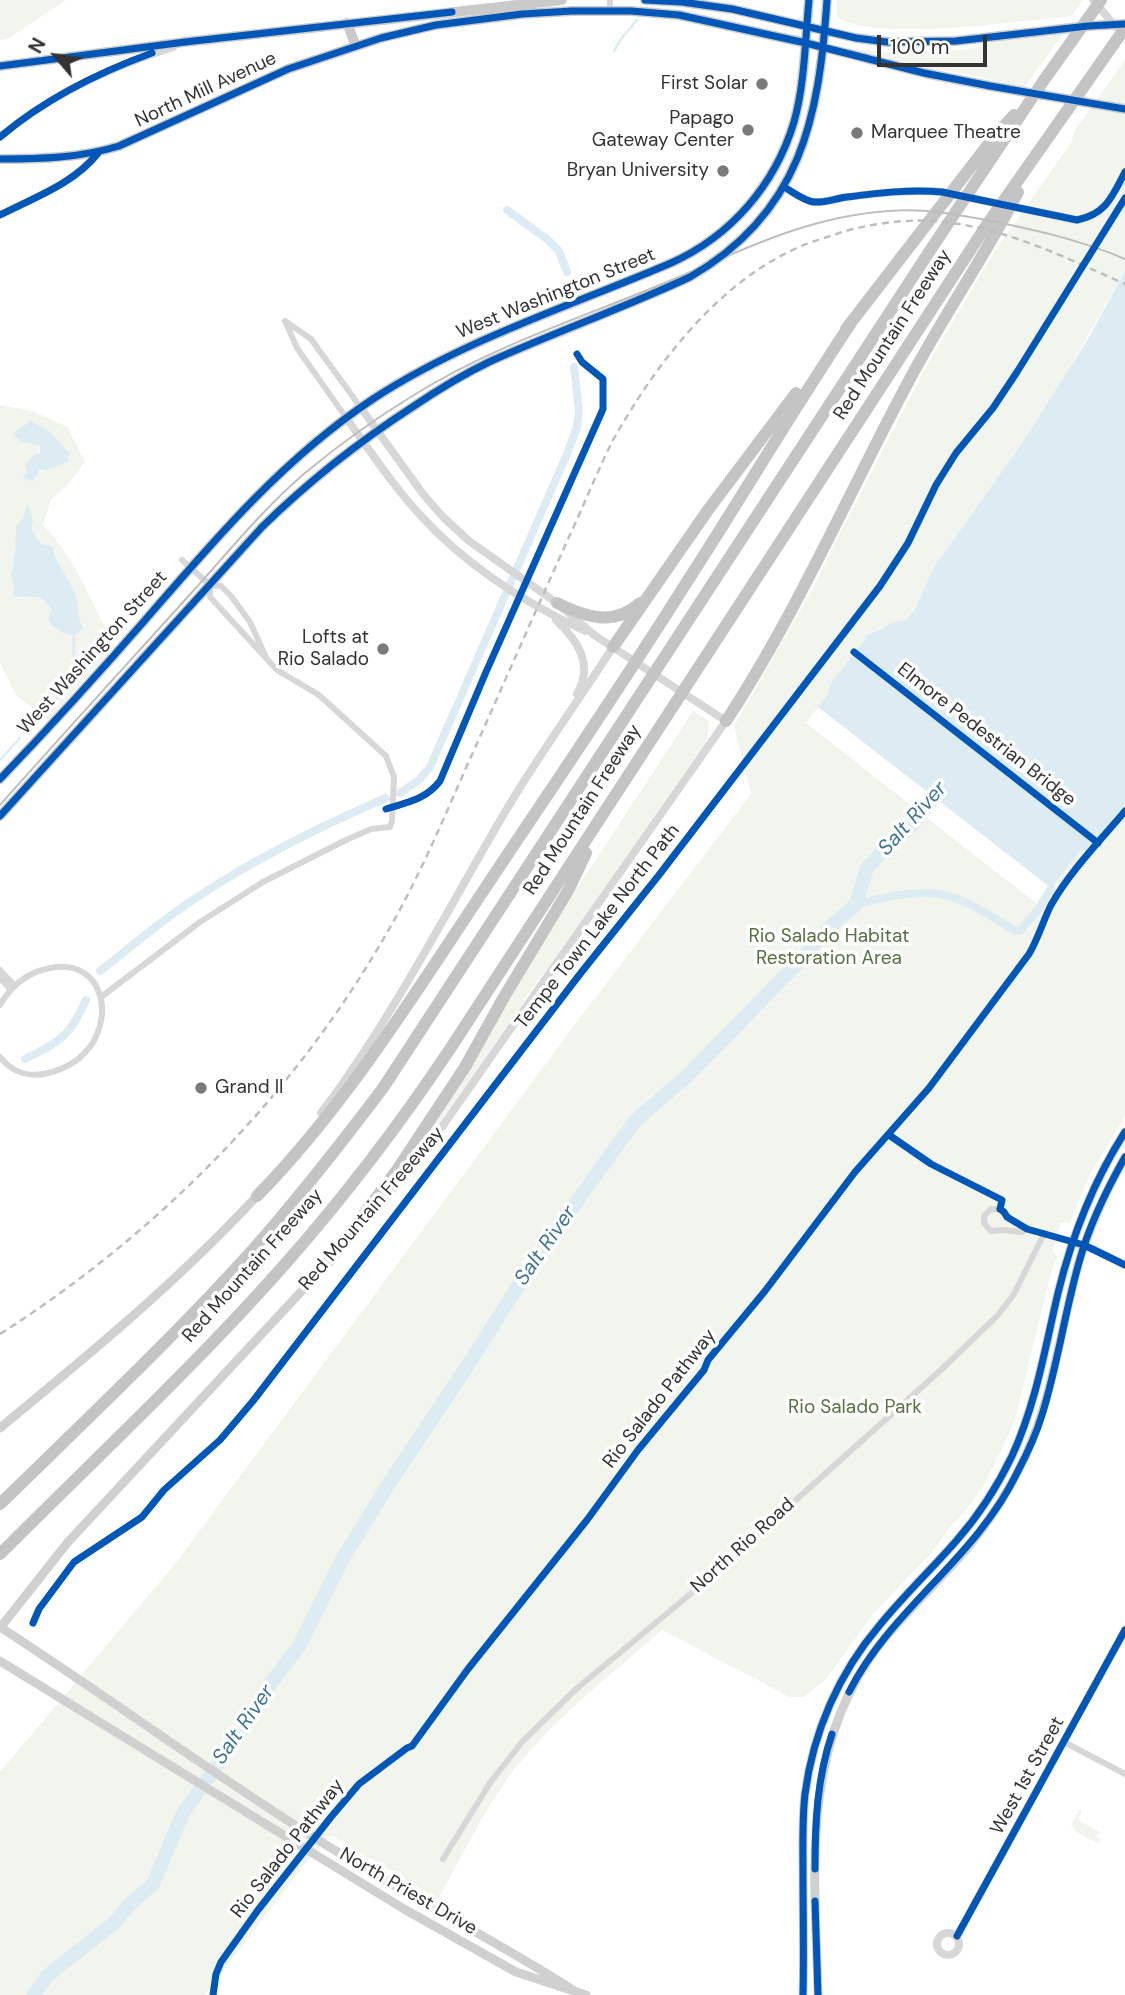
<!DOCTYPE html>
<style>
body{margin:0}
#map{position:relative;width:1125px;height:1995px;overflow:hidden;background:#fff;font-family:"DM Sans",sans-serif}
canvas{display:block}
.north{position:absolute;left:21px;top:21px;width:70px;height:70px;-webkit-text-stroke:5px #fff;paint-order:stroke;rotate:299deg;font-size:19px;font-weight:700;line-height:28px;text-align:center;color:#333}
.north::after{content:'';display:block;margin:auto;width:24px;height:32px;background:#333;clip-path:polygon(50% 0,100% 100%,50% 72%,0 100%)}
.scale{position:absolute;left:877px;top:35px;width:110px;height:32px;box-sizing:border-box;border:4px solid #333;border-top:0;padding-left:9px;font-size:21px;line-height:24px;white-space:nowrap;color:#333;-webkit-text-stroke:5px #fff;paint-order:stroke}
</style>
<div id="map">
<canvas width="1125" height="1995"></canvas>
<div class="north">N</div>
<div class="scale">100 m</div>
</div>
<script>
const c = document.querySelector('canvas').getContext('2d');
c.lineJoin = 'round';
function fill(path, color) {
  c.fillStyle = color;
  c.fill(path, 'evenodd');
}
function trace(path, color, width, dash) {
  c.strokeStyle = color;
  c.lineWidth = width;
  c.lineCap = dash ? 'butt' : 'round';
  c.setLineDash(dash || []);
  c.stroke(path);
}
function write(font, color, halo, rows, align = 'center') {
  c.font = font + ' "DM Sans",sans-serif';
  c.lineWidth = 7;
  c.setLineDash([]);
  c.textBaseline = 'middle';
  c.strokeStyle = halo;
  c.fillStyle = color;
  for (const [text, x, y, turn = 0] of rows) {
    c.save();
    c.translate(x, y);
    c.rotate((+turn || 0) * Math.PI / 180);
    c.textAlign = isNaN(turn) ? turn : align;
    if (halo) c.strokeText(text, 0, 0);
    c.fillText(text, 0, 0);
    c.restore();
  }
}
fill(new Path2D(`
 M0 0H66L9 38 0 40Z
 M837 0H1083L1072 16C1031 20 862 44 836 15Z
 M1063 34 1024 87 951 71 926 69 847 49 848 48 894 53 940 52 976 48 998 40Z
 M1125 60V271L1066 374 1020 446 934 567 914 611 906 620 879 628 865 638 830 684 828 694 806 723 1037 904 1082 849 1086 851 1125 804V1117L1089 1176 1070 1223 1061 1222 1053 1250 1057 1256 1050 1277 1014 1424 984 1485 967 1509 951 1526 934 1550 873 1614 827 1678 804 1697H790L662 1630C610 1676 549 1722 508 1778 482 1814 460 1860 438 1899L331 1835 303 1866 205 1995H0V1772L175 1564 576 1023 751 794 734 726 813 588 841 531 926 367 994 252 1071 143 1075 130Z
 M0 405 32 411 68 427 85 462 69 483 51 500 43 525C78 561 90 603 115 646L48 720 17 696 0 663ZM59 443 69 453 68 462C53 469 38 471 24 479 29 467 40 458 40 445ZM26 504 31 529 41 544 52 546C58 571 81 592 78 619L52 610 43 599 37 596 21 599 13 596 14 586 11 575 15 553 16 526 23 517Z
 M693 711 709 721 707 740 550 965C540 979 527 992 520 1008L414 1158 461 1082 527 965Z
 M1080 1809 1082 1811 1078 1820 1100 1832 1101 1835 1098 1833 1096 1837 1101 1840 1099 1842 1097 1843 1077 1832 1071 1825Z`), '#f1f5ed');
fill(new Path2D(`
 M1125 271V804L1086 851 1082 849 1051 888 818 707 828 694 830 684 868 635 894 622 906 620 914 611 934 567 1020 446 1088 339Z
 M31 421 50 432 69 453 68 462 48 470H40L33 481 23 479 27 471 25 466 32 457 40 453V445L21 442 13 433Z
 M27 503 33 521 31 529 41 544 52 546C56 565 70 578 76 597 79 608 77 618 83 628L74 636C63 633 54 630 48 619L52 610C49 607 47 603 44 600 37 593 23 600 13 596L14 586 11 575 15 553 16 526 23 517Z`), '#ddebf3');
fill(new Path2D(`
 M856 649 1096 838 1094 840 1092 843 852 655Z`), '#fff');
trace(new Path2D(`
 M614 51 621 39 637 20
 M32 724 56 699 73 678 74 636
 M0 760 20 738`), '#ddebf3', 2.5);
trace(new Path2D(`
 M507 210 547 239 559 251 567 272
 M400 793 419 780 430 767 567 454 577 427 579 411 574 367
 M856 904C878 899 902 893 926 893 957 892 989 915 1015 931H1020L1037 911 1051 888
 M100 971C132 946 164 918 199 896 258 857 321 826 386 798
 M25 1059C60 1041 69 1038 86 1000`), '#ddebf3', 8);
trace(new Path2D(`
 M34 1995 47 1976 114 1923 130 1904 153 1884 183 1813 249 1721 268 1687 299 1646 343 1558 390 1482 470 1362 530 1267 624 1136 637 1119 685 1078 798 963 829 928 851 909 856 904 867 868 882 852 911 826 946 783`), '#ddebf3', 14);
trace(new Path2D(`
 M610 0V11
 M285 321 311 339 361 408
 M286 323 297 348 347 419
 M182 560 210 585 221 586 231 596 250 622 265 655
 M0 970 15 986
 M0 978 11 990
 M101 997 200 922 263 882 346 840 371 829 390 827 392 821 394 777 386 756 319 695 277 670 210 597V585
 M0 1005C12 984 31 970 56 967 101 963 113 1011 92 1044 81 1060 65 1069 48 1073 29 1078 12 1072 0 1057
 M1027 1229 1022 1232 1003 1230 991 1231 984 1223V1216L991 1209 1002 1210 1007 1217 1027 1229 1072 1242
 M1064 1742 1125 1774
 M443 1859 490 1783 522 1742 575 1690 700 1586 943 1368 998 1315 1014 1294 1044 1234`), '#d7d7d7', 6);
trace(new Path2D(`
 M1093 0 1116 27
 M0 137C51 94 110 67 173 47
 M784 187C793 192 804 201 814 202 825 203 837 198 847 197 879 193 911 189 942 192L1077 220C1106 214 1112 197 1125 172
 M0 215C33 198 75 183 98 153
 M347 419C371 452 394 487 422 517 467 566 525 603 585 631
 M556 620C578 641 594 664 577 694
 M321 1113C392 1019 445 914 505 812 538 756 577 703 613 647
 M361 1227 412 1167 444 1124 726 721 594 635 557 603 469 541 443 517 423 494 361 408
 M1072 1242 1095 1250 1125 1265
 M937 1944a11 11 0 1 1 22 0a11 11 0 1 1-22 0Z
 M957 1936 1125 1630`), '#d7d7d7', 8);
trace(new Path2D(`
 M0 1428C91 1353 176 1283 257 1196
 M0 1627C111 1699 218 1778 331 1848 411 1898 495 1940 573 1990
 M0 1628 68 1542 325 1266
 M0 1661 404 1909 516 1972 586 1995
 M803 1995C804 1954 803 1914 803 1873 803 1847 802 1820 805 1794 813 1732 839 1673 879 1626 903 1596 932 1569 957 1540 979 1515 998 1485 1012 1456 1036 1404 1045 1348 1058 1293 1072 1236 1093 1182 1125 1132
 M818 1995C815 1872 799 1748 880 1644 907 1610 941 1580 969 1546 991 1519 1010 1489 1025 1457 1054 1394 1061 1324 1080 1258 1091 1223 1107 1189 1125 1157`), '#d0d0d0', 9);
trace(new Path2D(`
 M645 0 682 2 732 9 856 38 887 42 956 41 1088 26 1125 24
 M347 23 356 46
 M0 66 185 42 562 0
 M0 159C40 159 80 158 119 146L288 69 381 38 436 25 522 14 572 11H631L679 15 806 43 924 73 990 86 1125 109
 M0 779C50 727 99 673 146 619 215 539 284 458 373 399 465 339 571 306 671 263 731 236 775 185 794 122 805 83 805 40 809 0
 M0 816 262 527C308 482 357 443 411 408 436 391 462 375 489 362 555 332 624 308 690 277 801 213 819 118 827 0`), '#cacaca', 10);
trace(new Path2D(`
 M846 329 994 137 1014 115
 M557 603C585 617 614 627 640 603
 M613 647 708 510 796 393
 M726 721C795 616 845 501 904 390 939 322 983 260 1018 192
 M257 1196C346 1105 413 996 484 890 551 789 619 690 683 588 740 500 793 410 851 323
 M325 1266 397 1170 465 1067 504 997 569 889 586 853
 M0 1504C84 1422 170 1341 249 1254 296 1201 340 1145 383 1088L933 246 1044 80 1101 0
 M0 1554C96 1458 196 1365 286 1263 345 1196 400 1124 450 1049L986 226 1125 28`), '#c4c4c4', 12);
trace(new Path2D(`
 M0 805C64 733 129 662 194 590 230 550 264 508 305 473 340 444 376 418 414 395 494 345 586 316 672 280 744 249 810 216 889 211 925 208 961 215 996 222 1040 231 1083 241 1125 259`), '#bebebe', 2);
trace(new Path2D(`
 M0 1334C169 1226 311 1078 405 900 429 854 449 806 470 759 505 681 539 603 574 526 587 497 599 468 613 440 656 364 717 283 799 247 812 241 826 238 839 233 872 223 910 218 944 222 1009 229 1066 258 1125 284`), '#bebebe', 2.5, [7, 5]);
trace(new Path2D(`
 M645 0 682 2 732 9 856 38 887 42 956 41 1088 26 1125 24
 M0 66 185 42 452 12
 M0 137C45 99 97 73 152 53
 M0 159C40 159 80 158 119 146L288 69 381 38 436 25 522 14 572 11H631L679 15 806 43 924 73 990 86 1125 109
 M784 187C793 192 804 201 814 202 825 203 837 198 847 197 879 193 911 189 942 192L1077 220C1106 214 1112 197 1125 172
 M0 215C33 198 75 183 98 153
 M854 652 1098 843
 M0 779C50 727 99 673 146 619 215 539 284 458 373 399 465 339 571 306 671 263 731 236 775 185 794 122 805 83 805 40 809 0
 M386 809C408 802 425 800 440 781L486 672 603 409V379L582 362 577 354
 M0 816 262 527C308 482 357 443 411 408 436 391 462 375 489 362 555 332 624 308 690 277 801 213 819 118 827 0
 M889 1135 931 1164 1002 1200 1000 1209
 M1000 1209 1004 1212 1007 1217 1027 1229 1084 1245 1125 1265
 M33 1623 39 1609 74 1562 142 1517 164 1490 220 1440 253 1401 580 974 659 875 880 586 908 543 936 485 956 453 993 408 1017 372 1125 198
 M849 1692C891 1609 976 1558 1017 1473 1027 1454 1036 1435 1042 1415 1058 1364 1065 1310 1080 1259 1090 1223 1107 1189 1125 1157
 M815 1869C815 1823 817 1778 832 1734
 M815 1901 818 1995
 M957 1936 1125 1630
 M213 1995 216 1974 221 1962 258 1910 331 1817 359 1784 407 1748 412 1746 468 1669 587 1520 638 1450 704 1370 708 1360 765 1291 855 1172 929 1088 1029 954C1038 939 1043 921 1051 905 1071 870 1100 841 1125 811
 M803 1995C804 1954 803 1914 803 1873 803 1847 802 1820 805 1794 813 1732 839 1673 879 1626 903 1596 932 1569 957 1540 979 1515 998 1485 1012 1456 1036 1404 1045 1348 1058 1293 1072 1236 1093 1182 1125 1132`), '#0057b8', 7);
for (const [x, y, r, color] of [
 [762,84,7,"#7a7a7a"],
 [748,130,7,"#7a7a7a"],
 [857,133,7,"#7a7a7a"],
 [723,171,7,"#7a7a7a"],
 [383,649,7,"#7a7a7a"],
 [201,1088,7,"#7a7a7a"]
]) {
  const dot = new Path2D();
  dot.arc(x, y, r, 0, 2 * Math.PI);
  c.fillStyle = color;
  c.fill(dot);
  trace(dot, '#fff', 2.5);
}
write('19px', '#333', '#fff', [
 ["First Solar",748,84],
 ["Papago",734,119],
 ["Gateway Center",734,141],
 ["Marquee Theatre",871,133,"left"],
 ["Bryan University",709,171],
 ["Lofts at",369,638],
 ["Rio Salado",369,660],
 ["Grand II",215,1088,"left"]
], 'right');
write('19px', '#333', '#fff', [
 ["North Mill Avenue",206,90,-25],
 ["West Washington Street",556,294,-22],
 ["Red Mountain Freeway",893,335,-57],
 ["West Washington Street",93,653,-48],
 ["Elmore Pedestrian Bridge",986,735,38],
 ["Red Mountain Freeway",583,810,-57],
 ["Tempe Town Lake North Path",598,927,-52],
 ["Red Mountain Freeeway",372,1209,-49],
 ["Red Mountain Freeway",253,1266,-48],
 ["Rio Salado Pathway",660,1399,-52],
 ["North Rio Road",743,1546,-42],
 ["West 1st Street",1028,1776,-61],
 ["Rio Salado Pathway",288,1849,-52],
 ["North Priest Drive",408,1892,30]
]);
write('19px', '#56703f', '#fff', [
 ["Rio Salado Habitat",829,937],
 ["Restoration Area",829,959],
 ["Rio Salado Park",855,1408]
]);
write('italic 21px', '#3f7597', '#fff', [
 ["Salt River",913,819,-48],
 ["Salt River",546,1246,-55],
 ["Salt River",244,1725,-55]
]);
</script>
